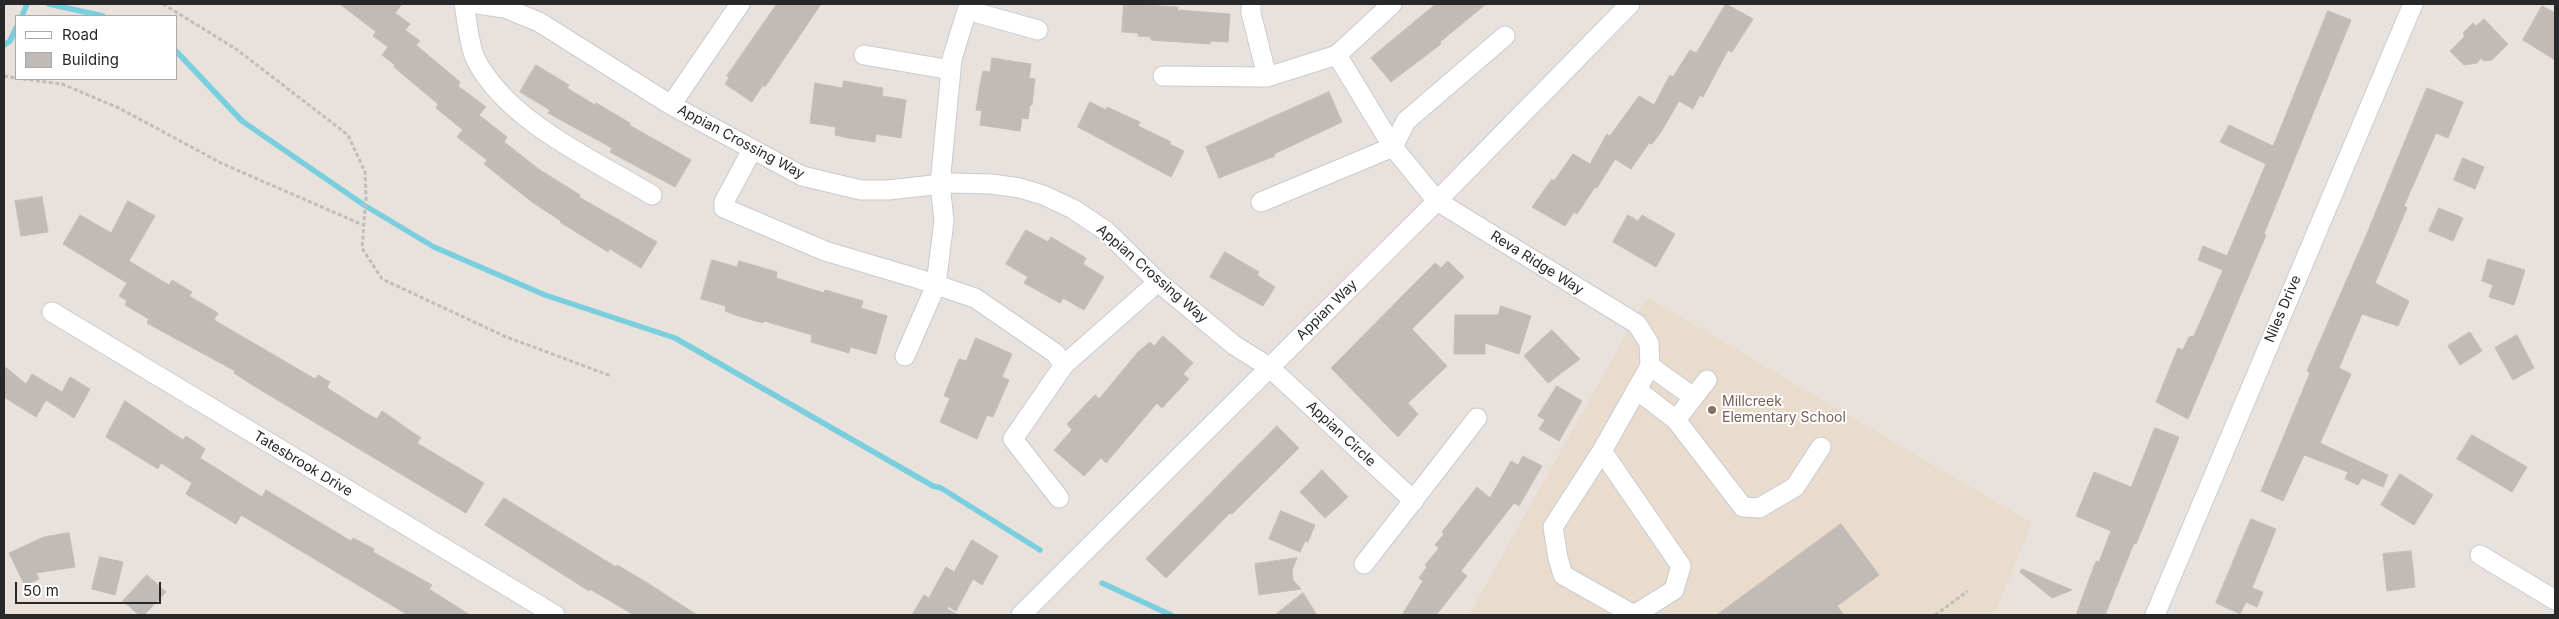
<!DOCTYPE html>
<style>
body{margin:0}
#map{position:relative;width:2559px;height:619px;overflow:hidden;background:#e9e1db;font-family:Inter,sans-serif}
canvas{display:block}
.frame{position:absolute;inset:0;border:5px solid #282828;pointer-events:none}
.legend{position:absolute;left:15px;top:15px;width:162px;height:65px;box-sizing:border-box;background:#fff;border:1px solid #a9a9a9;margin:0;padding:6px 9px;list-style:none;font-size:15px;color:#282828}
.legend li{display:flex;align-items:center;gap:10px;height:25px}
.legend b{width:25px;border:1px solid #a9a9a9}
.scale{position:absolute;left:15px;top:582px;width:146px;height:22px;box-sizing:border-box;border:2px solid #282828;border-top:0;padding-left:6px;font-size:15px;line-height:18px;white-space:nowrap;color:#282828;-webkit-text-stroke:4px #fff;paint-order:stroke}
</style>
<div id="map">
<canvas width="2559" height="619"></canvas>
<div class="frame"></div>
<ul class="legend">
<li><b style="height:6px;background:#fff"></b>Road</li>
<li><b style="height:14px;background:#c1bbb8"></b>Building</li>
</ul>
<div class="scale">50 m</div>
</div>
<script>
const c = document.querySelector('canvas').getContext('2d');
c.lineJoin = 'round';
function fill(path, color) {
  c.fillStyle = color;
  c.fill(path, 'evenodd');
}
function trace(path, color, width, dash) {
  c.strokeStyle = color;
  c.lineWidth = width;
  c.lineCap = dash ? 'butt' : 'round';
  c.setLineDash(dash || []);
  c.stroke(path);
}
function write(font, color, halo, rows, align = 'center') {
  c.font = font + ' Inter,sans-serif';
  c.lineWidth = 4;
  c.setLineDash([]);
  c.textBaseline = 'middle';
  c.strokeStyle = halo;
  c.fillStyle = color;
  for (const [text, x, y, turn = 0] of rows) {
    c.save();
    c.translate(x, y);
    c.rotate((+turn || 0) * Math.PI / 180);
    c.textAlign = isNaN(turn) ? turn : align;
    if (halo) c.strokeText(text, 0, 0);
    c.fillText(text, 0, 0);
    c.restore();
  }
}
fill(new Path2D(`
 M1647 297 2032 523 1994 615H1469Z`), '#e9dccc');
trace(new Path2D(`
 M49 4 103 16
 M22 16 27 4
 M4 45 10 41 16 28
 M176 51 242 121 364 205 434 247 545 295 675 338 933 486 941 488 1040 550
 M1102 583 1171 615`), '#7acfdf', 5.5);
const building = new Path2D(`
 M340 4H402L395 13 410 24 405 30 420 41 416 45 460 82 458 86 486 107 479 115 507 137 504 142 540 170 580 195 579 197 657 242 641 268 610 249 608 252 560 222 561 221 532 202 484 164 487 160 457 137 463 130 436 108 438 104 394 67 395 65 382 55 388 47 373 36 376 32Z
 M777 4H821L765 87 763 85 752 102 725 84 729 78 727 76Z
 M1124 4 1178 7 1177 10 1230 14 1228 42 1211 41 1210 44 1151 40V37L1138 36V33L1122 32Z
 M1436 4H1486L1440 42 1441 44 1391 82 1371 58Z
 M1726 4 1753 19 1732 52 1728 50 1703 97 1700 95 1693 109 1679 101 1661 132 1652 144 1649 143 1631 169 1615 159 1597 188 1595 187 1577 214 1574 212 1565 226 1532 207 1552 179 1554 181 1573 154 1590 164 1607 134 1610 136 1639 96 1654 105 1670 75 1673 77 1690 50 1696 53Z
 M2542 6 2555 13V60L2523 40Z
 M2328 11 2351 20 2264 234 2266 235 2188 419 2156 402 2178 348 2183 350 2189 337 2194 336 2223 270 2198 260 2203 246 2227 256 2266 164 2220 142 2229 125 2273 146Z
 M2484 19 2508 44 2492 60 2484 61 2481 58 2477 63 2464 65 2450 51 2465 36 2463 33 2473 23 2476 26Z
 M992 58 1031 64 1029 78 1035 79 1032 105H1030L1028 119 1022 118 1020 131 980 125 982 111 976 110 980 85 983 71 990 72Z
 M536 65 569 85 567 88 595 105 596 103 630 123 629 125 691 160 675 187 610 152 612 148 548 113 550 110 520 92Z
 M844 81 883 88 882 96 906 100 901 138 876 134 875 142 848 138 835 135 836 127 810 123 815 83 842 88Z
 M2427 88 2463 102 2448 138 2436 133 2404 206 2407 208 2375 283 2409 301 2398 326 2362 314 2339 368 2351 374 2320 443 2388 475 2383 487 2362 478 2358 485 2345 479 2348 472 2304 455 2283 501 2261 491 2310 373 2307 371 2368 231Z
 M1329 92 1342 122 1274 154 1275 156 1219 178 1206 147Z
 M1090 102 1106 110 1107 107 1140 122 1138 126 1171 142 1169 144 1184 151 1171 177 1078 127Z
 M2463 158 2484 167 2475 189 2454 180Z
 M42 197 48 232 21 236 15 201Z
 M128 201 155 216 129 261 169 285 172 280 192 292 189 296 218 313 214 320 315 379 318 375 330 382 327 387 329 389 366 413 377 419 382 411 421 438 417 443 484 483 466 513 254 386 234 373 235 371 147 323 149 319 125 305 127 301 119 296 127 283 63 244 80 215 111 233Z
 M2439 208 2463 218 2453 241 2429 231Z
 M1628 215 1638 221 1642 215 1675 234 1656 267 1613 242Z
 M1026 230 1048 242 1051 237 1086 258 1083 264 1104 277 1084 310 1063 298 1060 303 1024 283 1028 277 1006 264Z
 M1225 252 1259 272 1257 275 1275 287 1263 306 1210 277Z
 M2488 259 2525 270 2514 305 2489 297 2493 285 2482 281Z
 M712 260 737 267 739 261 777 272 776 278 824 293 825 290 863 301 861 308 887 316 876 354 850 347 849 353 811 342 812 335 764 321 763 323 738 316 725 311 726 306 701 299Z
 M1448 261 1464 277 1412 329 1447 366 1408 403 1418 414 1398 437 1331 368 1435 263 1441 268Z
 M1501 306 1531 316 1519 354 1485 343V354H1454L1455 315H1498Z
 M1552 330 1580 359 1548 383 1524 356Z
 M2470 332 2482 351 2460 365 2448 346Z
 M2517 335 2534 368 2513 380 2495 348Z
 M1163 336 1193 363 1183 374 1189 379 1162 408 1157 403 1106 463 1101 458 1084 476 1054 450 1072 430 1067 424 1095 395 1099 399 1138 352 1150 342 1154 346Z
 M976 338 1012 354 1002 377 1009 380 993 417 987 415 977 439 940 422 950 398 944 396 959 359 966 361Z
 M4 366 26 384 32 374 62 392 70 377 90 389 74 418 46 400 36 417 4 397Z
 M1557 386 1582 401 1559 441 1539 429 1545 420 1538 416Z
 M125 401 183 440 186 436 205 449 200 458 262 497 266 490 351 541 353 538 374 549 373 552 432 585 429 589 470 615H408L241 515 236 524 186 494 192 483 161 463 158 469 106 437Z
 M1277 426 1299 448 1232 514 1230 513 1166 578 1146 559Z
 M2155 428 2179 437 2150 510 2136 544 2134 543 2105 615H2076L2096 561 2099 562 2111 531 2076 516 2094 472 2131 487Z
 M2472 435 2527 467 2512 492 2457 459Z
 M1523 456 1542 466 1519 506 1514 503 1461 571 1467 576 1436 615H1402L1423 581 1419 578 1427 567 1425 565 1439 548 1435 545 1444 534 1442 532 1466 501 1477 487 1490 498 1511 461 1518 465Z
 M1322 470 1348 497 1325 518 1300 492Z
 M2400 474 2433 495 2414 525 2381 505Z
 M504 498 616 567 617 565 646 582 697 615H634L590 589 589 591 485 525Z
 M1281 511 1315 525 1308 542 1305 541 1300 552 1269 539Z
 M2251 519 2276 529 2252 588 2263 592 2257 607 2246 602 2240 614 2216 603Z
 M1841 524 1879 575 1837 606 1844 615H1717Z
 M69 533 75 567 36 573 39 579 25 586 9 553 44 537Z
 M972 540 998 556 982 585 973 579 956 611 948 606 947 609 958 615H912L924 595 929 598 946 567 954 572Z
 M2411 551 2415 587 2387 591 2383 554Z
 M100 557 123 562 115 595 92 589Z
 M1297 558 1292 570 1293 580 1301 589 1259 595 1255 564Z
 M2022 569 2072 590 2052 598 2020 572Z
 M147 575 166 592 144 615H139L123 601Z
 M1303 593 1317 615H1275Z`);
fill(building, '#c1bbb8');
trace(building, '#c3bdb5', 1);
const minor = new Path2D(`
 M464 4C467 19 469 47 476 60 508 122 594 160 652 195
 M477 4 505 8 539 22 671 105 802 176 861 190H888L952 183 991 184 1020 188 1043 195 1073 209 1106 231 1158 282 1234 345 1269 367 1414 501
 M1251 4V13L1267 77 1337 55 1393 147 1437 201 1637 324 1649 343 1650 366 1602 451
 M967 10 1038 30
 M864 55 951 70
 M1337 55 1392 4
 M1163 76 1267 77
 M671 105 740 4
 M752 150 724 202V208L825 251 919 279 975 298 1055 353 1064 365
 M1261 202 1393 147 1406 121 1505 36
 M52 312 555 615
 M905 356 936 285 944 221 940 184 952 59 969 4
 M1650 366 1693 397
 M1637 390 1676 420 1743 507 1759 508 1795 487 1821 447
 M1676 420 1707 380
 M1602 451 1681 566 1674 590 1634 615 1563 575 1558 558 1553 527Z
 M1059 498 1013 439 1064 365 1158 282
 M2480 555 2555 600
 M1364 564 1477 418
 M1021 615 1437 201 1630 4
 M2155 615 2413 4`);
trace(minor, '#c7cbd4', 21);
trace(new Path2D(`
 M163 4 236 49 348 135 365 172 366 197 362 248 382 279 504 336 611 376
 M4 76 16 78
 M23 79 62 84 119 108 221 163 363 225
 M1935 615 1968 591`), '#bebebe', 3, [4, 2.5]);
trace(minor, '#fff', 19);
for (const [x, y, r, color] of [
 [1712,410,5,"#8d6e63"]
]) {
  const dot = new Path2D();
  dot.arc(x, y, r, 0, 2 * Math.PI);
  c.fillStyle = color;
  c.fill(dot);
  trace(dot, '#fff', 2);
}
write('14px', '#282828', '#fff', [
 ["Appian Crossing Way",741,142,28],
 ["Reva Ridge Way",1537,263,32],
 ["Appian Crossing Way",1152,274,41],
 ["Niles Drive",2283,309,-67],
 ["Appian Way",1327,310,-45],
 ["Appian Circle",1341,434,43],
 ["Tatesbrook Drive",303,464,31]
]);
write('14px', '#785e54', '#fff', [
 ["Millcreek",1722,402],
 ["Elementary School",1722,418]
], 'left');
</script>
